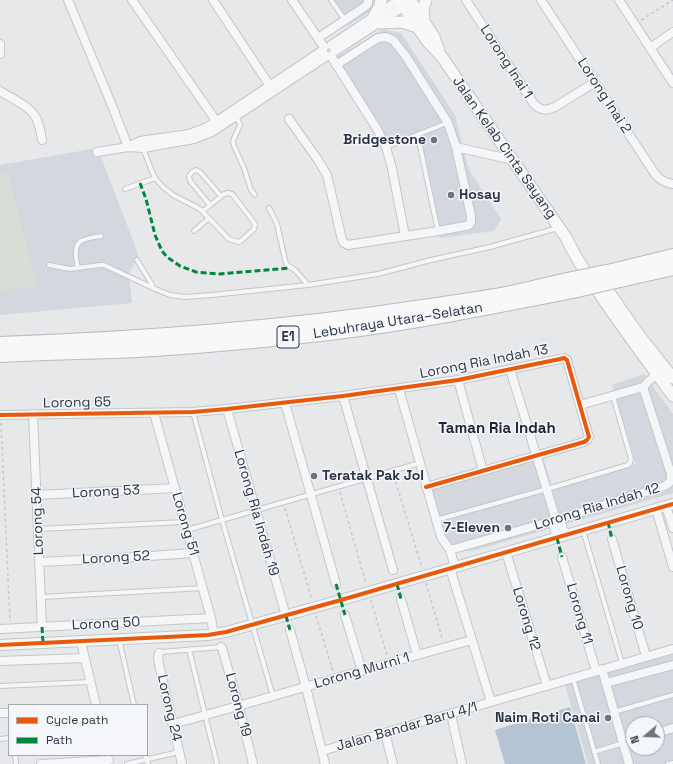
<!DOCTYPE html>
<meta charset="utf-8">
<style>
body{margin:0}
#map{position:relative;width:673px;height:764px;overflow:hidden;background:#e6e8ea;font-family:"Space Grotesk",sans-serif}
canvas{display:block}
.legend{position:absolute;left:8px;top:704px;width:140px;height:52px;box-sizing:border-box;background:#f4f6f9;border:1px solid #a4a8b1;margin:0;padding:5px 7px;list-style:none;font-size:12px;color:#2b3445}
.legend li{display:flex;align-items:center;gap:8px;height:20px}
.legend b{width:20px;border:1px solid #a4a8b1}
.north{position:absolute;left:625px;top:716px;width:40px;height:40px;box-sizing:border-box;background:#f4f6f9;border:1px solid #a4a8b1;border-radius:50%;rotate:251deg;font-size:11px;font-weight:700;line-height:16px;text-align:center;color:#2b3445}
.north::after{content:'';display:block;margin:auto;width:14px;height:18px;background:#6c737f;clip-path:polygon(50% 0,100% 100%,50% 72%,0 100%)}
</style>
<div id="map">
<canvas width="673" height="764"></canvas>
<ul class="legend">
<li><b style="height:5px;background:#e8590c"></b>Cycle path</li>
<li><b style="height:5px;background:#00873e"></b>Path</li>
</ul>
<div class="north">N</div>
</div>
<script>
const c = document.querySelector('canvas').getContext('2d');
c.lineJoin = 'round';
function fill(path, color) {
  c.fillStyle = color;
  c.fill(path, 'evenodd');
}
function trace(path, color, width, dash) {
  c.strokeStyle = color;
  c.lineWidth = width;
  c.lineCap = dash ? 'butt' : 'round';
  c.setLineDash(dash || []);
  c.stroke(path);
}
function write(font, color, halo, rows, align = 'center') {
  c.font = font + ' "Space Grotesk",sans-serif';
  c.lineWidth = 3;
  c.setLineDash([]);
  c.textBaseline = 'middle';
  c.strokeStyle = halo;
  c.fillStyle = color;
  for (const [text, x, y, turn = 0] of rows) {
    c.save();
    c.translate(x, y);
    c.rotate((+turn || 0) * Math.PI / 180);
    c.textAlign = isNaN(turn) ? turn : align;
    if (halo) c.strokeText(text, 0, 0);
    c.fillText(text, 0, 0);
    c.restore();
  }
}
fill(new Path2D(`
 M330 0H374L371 11 348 26Z
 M383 29 401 33 455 115 469 170 501 219 494 231 440 238 419 136 389 147 335 58Z
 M92 149 95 157H101L137 251 138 257 129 274 132 303 0 315V165Z
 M644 374 673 414V493L473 551H459L443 536 428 484 541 450 553 490 636 464 612 385Z
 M673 654V764H588L565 685ZM633 724H657V748H633Z`), '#d4d7dd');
fill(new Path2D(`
 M8 174 38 287 0 290V175Z`), '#d6ded6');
fill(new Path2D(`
 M570 707 586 764H505L495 730Z`), '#b4c4d5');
const service = new Path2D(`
 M331 0 345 20
 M236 116 240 125 233 141 234 146 244 168 251 190 255 195
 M417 135 420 146 438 231
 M386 147 447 123
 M143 148 151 169 155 178 163 187 173 195 200 209 229 239 238 242 241 241 254 229 255 225 253 221 232 194 228 193 224 194 203 211
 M125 189 155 178
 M210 205 190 181 189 176 192 172 196 170 200 172 221 196
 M269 208 277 224 286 264 296 271 308 285
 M194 231 209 218
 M137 260 151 283 153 288
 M49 265 70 269 100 265H104L153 288 170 295 185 297 212 295 308 285 378 274 431 260 490 247 558 228
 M78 268C76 260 73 246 81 241 87 238 95 237 101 236
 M193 412 222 520 273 696
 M436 520 547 489 628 465 630 463 631 459 613 396
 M38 529 184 522
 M187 530 420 463
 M583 530 622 663
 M41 597 203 588
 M119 639 134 705
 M189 649 217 764
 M159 653 161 652 221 647
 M573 678 598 764
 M0 686 90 682
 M614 712 673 695
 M0 739 9 738
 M594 752 623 743
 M15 755 16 764
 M145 755 148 764
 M127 764 179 752
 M668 764 673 763`);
const minor = new Path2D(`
 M68 0 113 108 128 147
 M132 0 219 125
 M213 0 272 89
 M292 0 324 47
 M466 0 534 104C541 111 546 111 555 107L595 82
 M541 0 655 174C660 180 665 183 673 184
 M619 0 673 83
 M318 38 366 6 368 3V0
 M0 44V54
 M331 45 399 0
 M650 48 673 32
 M334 52 403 7
 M331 56 377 129 386 147 392 168 405 236
 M0 91C11 98 30 106 36 118 40 125 41 133 42 140
 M289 119 318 160 327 175 342 240 344 243 348 245 438 231 465 226 469 225 471 222V216L456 147 448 123 405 55 393 40 386 37 378 38 336 65
 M128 147 143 148 194 139 212 132 327 56
 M456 147 513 160
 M97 152 128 147 140 141 189 134 205 128 217 121 323 50
 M510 369 556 520
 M458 380 483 471
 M399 389 441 537 450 550 455 567
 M343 396 393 570
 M285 403 336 584
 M580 405 643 387 656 374
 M227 409 286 616
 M154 413 211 618 214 635
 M33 414 42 627
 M0 415 193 412 227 409 343 396 458 380 560 359 564 358 567 360 589 437 587 440 584 442 426 487
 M37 495 175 488
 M666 506 673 528
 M656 509 673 567
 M560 519 565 535
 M552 521 557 538
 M612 539 646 656
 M450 550 556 520 665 486 671 481V474L643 387
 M506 552 547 686
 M562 557 596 671
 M39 562 121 558 193 553
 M450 568 491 702
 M401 599 417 655
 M345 615 362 671
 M0 629 211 618
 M290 630 306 687 325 764
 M81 642 96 705
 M221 647 222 648 239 707 253 764
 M159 653 158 659 160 669 182 764
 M0 661 85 658
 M602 669 629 764
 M606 683 673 665
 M0 713H9
 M451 714 462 764
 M173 724C273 697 372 667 472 640
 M385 733 393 764
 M657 733 673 728
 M623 743 633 740
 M322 751 491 702 673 649
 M41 764 109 760`);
const tertiary = new Path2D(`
 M0 645 208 635 226 632 341 600 673 504`);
const secondary = new Path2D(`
 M399 0 427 41 442 57 567 239C577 262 592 281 605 302 627 334 650 365 673 396
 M410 0 434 37 439 51
 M374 16 380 6 381 0
 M424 21 423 9 426 0
 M380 23 402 22 417 27
 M599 278 638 334 673 378`);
const motorway = new Path2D(`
 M616 270 673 256
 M620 280 673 268
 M0 344C139 339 278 329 416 308 448 303 480 299 511 293 530 289 549 284 567 280
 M0 355C38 353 77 352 115 351 186 348 258 341 329 333 411 323 492 307 573 291`);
trace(service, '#c4c6c8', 6);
trace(minor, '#c4c6c8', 10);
trace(tertiary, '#c4c6c8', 12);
trace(secondary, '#c4c6c8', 13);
trace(motorway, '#b8bbbf', 16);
trace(new Path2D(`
 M641 20 673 0
 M1 423 10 621
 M394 476 422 568
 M340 492 366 584
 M285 508 312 600
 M426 583 443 641
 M371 600 387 656
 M316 616 333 671`), '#c5c6ca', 1.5, [3, 3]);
trace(service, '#f5f6f7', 4);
trace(minor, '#f5f6f7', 8);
trace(tertiary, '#f5f6f7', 10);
trace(secondary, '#f8f8f8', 11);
trace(motorway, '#f8f8f8', 14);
const motorwayBridge = new Path2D(`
 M567 280 616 270
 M573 291 620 280`);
trace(motorwayBridge, '#b8bbbf', 16, []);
trace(motorwayBridge, '#f8f8f8', 14);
trace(new Path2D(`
 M140 183 146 199 155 235 162 251 167 257 180 266 196 272 220 274 290 268
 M608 522 612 539
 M557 538 562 557
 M336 584 345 615
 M397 584 401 599
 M286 616 290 630
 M42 627 43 643`), '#00873e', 3, [6, 3]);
trace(new Path2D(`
 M0 415 193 412 227 409 343 396 458 380 560 359 564 358 567 360 589 437 587 440 584 442 426 487
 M0 645 208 635 226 632 341 600 673 504`), '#e8590c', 4);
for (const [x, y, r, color] of [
 [434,140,4,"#6c737f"],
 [451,195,4,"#6c737f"],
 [314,476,4,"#6c737f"],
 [508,528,4,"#6c737f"],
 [608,718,4,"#6c737f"]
]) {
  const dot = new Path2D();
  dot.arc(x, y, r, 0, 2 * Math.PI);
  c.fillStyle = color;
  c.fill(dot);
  trace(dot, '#f4f6f9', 1.5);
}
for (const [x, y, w] of [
 [288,337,22]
]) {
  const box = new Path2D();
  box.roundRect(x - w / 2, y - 11, w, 22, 3);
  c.fillStyle = '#f4f6f9';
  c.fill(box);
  trace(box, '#2b3445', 1);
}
write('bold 13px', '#2b3445', null, [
 ["E1",288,337]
]);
write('14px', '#2b3445', '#f4f6f9', [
 ["Lorong Inai 1",506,62,57],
 ["Lorong Inai 2",604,96,57],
 ["Jalan Kelab Cinta Sayang",504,148,55],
 ["Lebuhraya Utara–Selatan",398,321,-9],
 ["Lorong Ria Indah 13",484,362,-11],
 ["Lorong 65",77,403,-1],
 ["Lorong 53",106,492,-3],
 ["Lorong Ria Indah 12",597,507,-17],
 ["Lorong Ria Indah 19",256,513,74],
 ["Lorong 54",38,521,-92],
 ["Lorong 51",185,524,74],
 ["Lorong 52",116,558,-3],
 ["Lorong 10",629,598,74],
 ["Lorong 11",579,614,74],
 ["Lorong 12",526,619,73],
 ["Lorong 50",106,624,-3],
 ["Lorong Murni 1",362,671,-16],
 ["Lorong 19",238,705,75],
 ["Lorong 24",169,708,77],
 ["Jalan Bandar Baru 4/1",407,727,-16]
]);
write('bold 14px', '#2b3445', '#f4f6f9', [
 ["Bridgestone",426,140],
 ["Hosay",459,195,"left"],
 ["Teratak Pak Jol",322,476,"left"],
 ["7-Eleven",500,528],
 ["Naim Roti Canai",600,718]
], 'right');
write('bold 15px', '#1d2536', '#f4f6f9', [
 ["Taman Ria Indah",497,429]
]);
</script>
